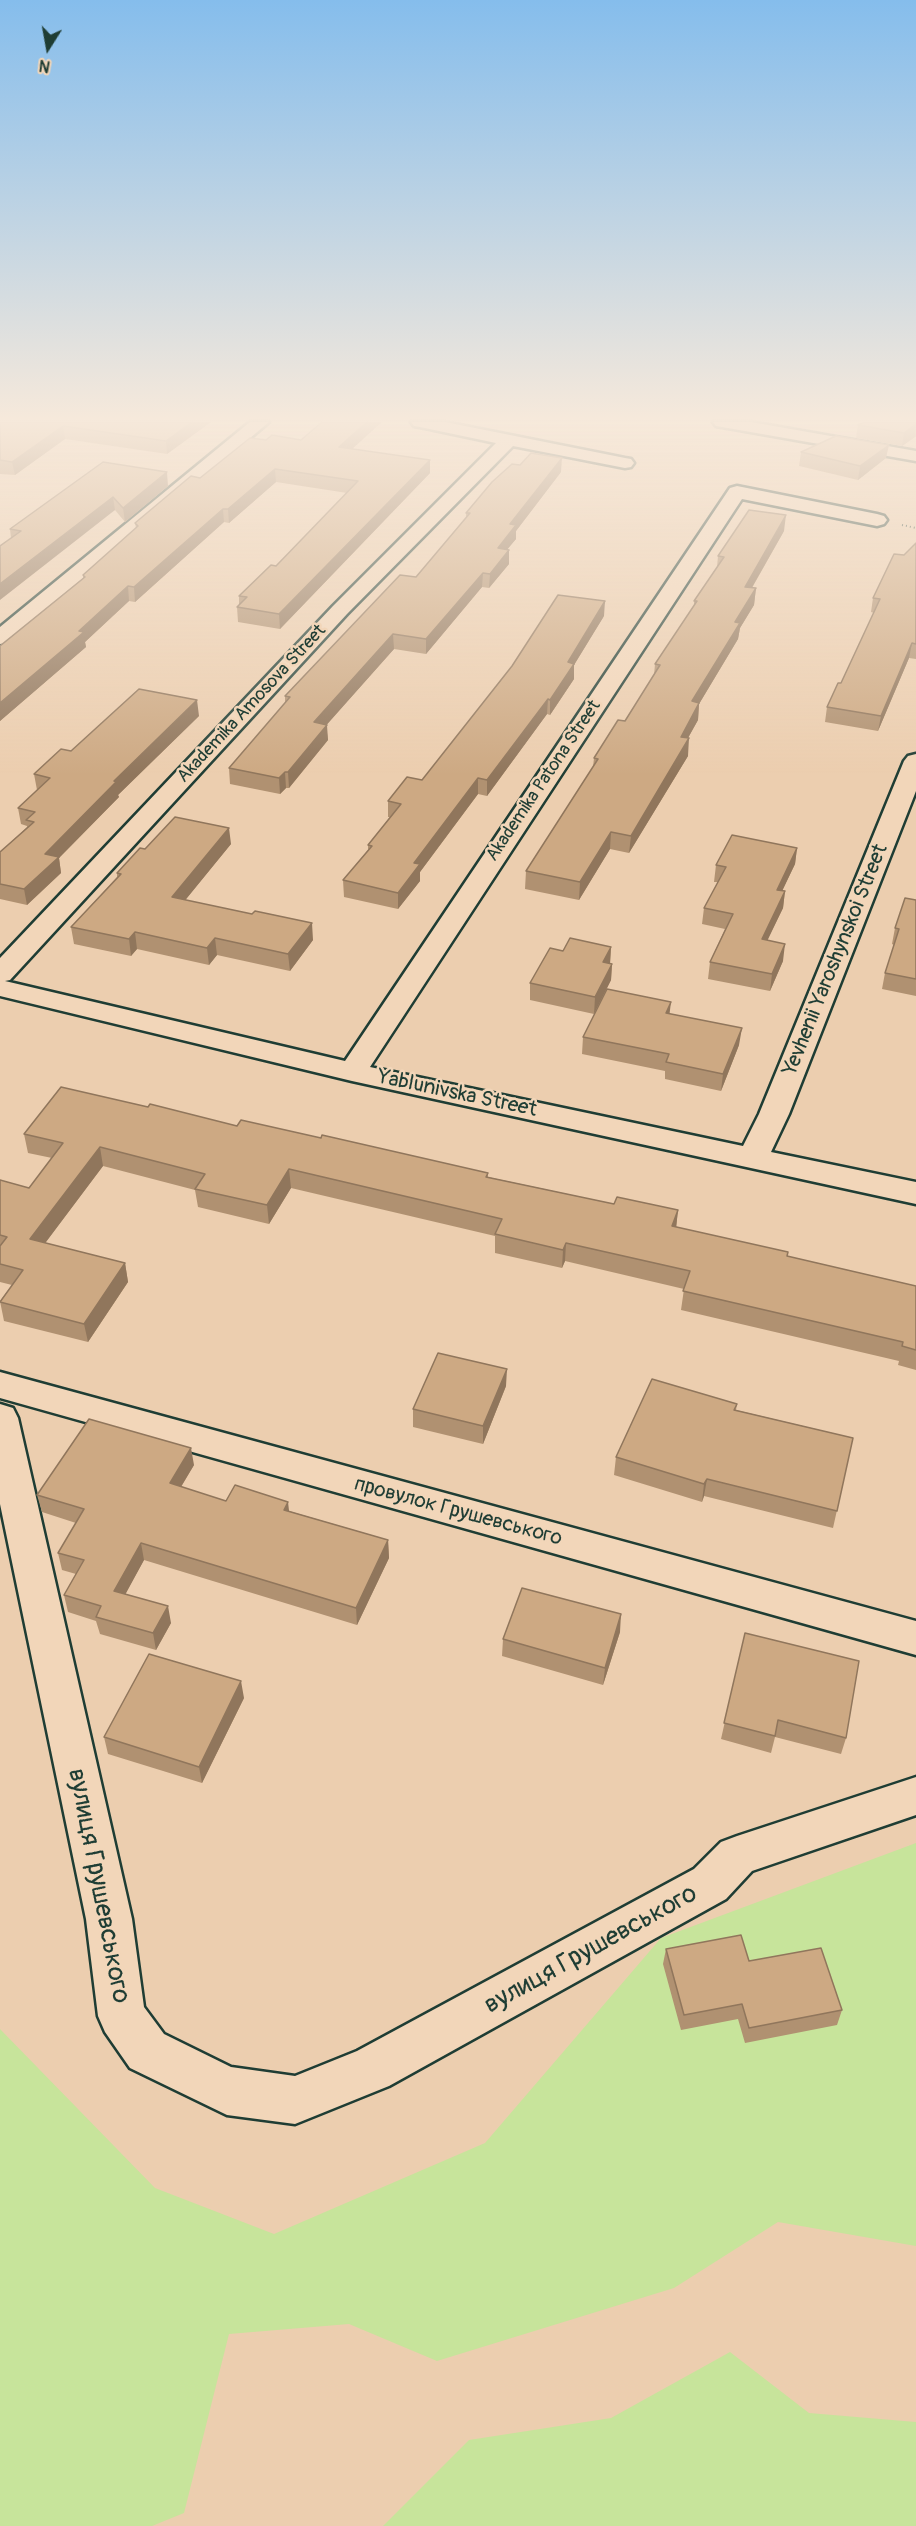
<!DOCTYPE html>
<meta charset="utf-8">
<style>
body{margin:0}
#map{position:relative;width:916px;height:2526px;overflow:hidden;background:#ecceaf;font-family:Pangolin,sans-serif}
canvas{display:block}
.north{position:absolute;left:18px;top:18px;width:60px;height:60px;-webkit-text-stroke:4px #f2d6b9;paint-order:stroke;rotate:191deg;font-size:16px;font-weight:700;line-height:24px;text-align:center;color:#1f3d34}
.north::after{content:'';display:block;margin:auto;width:21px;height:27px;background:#1f3d34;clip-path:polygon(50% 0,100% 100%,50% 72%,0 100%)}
</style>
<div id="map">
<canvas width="916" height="2526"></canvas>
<div class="north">N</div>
</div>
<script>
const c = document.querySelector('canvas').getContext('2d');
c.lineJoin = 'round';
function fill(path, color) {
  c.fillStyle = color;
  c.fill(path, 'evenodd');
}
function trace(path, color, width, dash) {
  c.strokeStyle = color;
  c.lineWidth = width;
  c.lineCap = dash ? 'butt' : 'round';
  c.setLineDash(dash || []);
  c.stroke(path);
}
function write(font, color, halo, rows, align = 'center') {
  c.font = font + ' Pangolin,sans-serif';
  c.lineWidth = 5;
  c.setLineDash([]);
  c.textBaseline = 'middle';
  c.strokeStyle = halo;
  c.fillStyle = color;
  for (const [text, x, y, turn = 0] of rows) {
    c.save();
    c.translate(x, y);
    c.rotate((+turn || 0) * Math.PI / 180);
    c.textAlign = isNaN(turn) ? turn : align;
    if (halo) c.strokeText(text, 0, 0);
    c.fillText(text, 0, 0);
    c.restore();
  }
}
fill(new Path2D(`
 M916 1843V2246L778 2222 674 2288 437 2361 349 2324 229 2334 184 2513 152 2526H0V2029L155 2188 274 2234 485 2143 661 1938Z
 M730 2352 809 2413 916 2422V2526H383L469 2440 611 2418Z`), '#c7e49b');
const minor = new Path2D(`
 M250 422H269L8 643 0 644V627Z
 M411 422H445L625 458 631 459 634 463 631 467 625 468 513 446 347 614 10 980 5 981 345 1061 730 488 737 486 877 514 884 516 887 520 884 524 877 526 742 499 370 1067 743 1146 759 1114 904 761 908 756 916 754V791L789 1114 771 1152 916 1182V1204L352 1081 0 996V958L333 606 496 443 420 427 414 426Z
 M713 422H751L916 451V461L722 427 716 426Z
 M0 1372 916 1621V1655L0 1398Z
 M0 1404 13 1408 18 1418 132 1919 144 2007 164 2034 231 2067 295 2076 357 2051 694 1869 721 1842 737 1836 916 1777V1815L752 1871 726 1899 389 2086 295 2124 227 2115 130 2068 105 2032 98 2016 86 1919 0 1504Z`);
trace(minor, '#1f3d34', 5);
trace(new Path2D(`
 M902 525 916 528`), '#1f3d34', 2, [1, 3]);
fill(minor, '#f2d6b9');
fill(new Path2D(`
 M0 422H211L167 454 65 439 15 475 0 474Z
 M916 422V437H915L902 446 856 438 858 425Z
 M266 440 352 449 430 460V473L280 629 238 622 237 607 239 605V596L276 566 347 493 276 482 229 523 224 522 135 602 129 601 85 642 86 647 0 721V646L83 578V575L136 528 135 523 200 478Z
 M801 452 886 458 858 480 799 466Z
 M103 462 168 486 125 522 115 510 11 538 10 529Z
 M561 472 516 531V539L507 549 509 564 489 588 482 587 426 654 394 649 326 725 328 740 289 788H286L280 794 230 784 229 768 285 703V696L416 577 466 518V513Z
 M784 531 752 588H756L754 605 740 628 738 639 699 704 698 720 688 738V756L629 853 610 849 579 900 525 889 526 871 593 767 594 758 625 721 654 675 655 664 694 606V601L717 567 718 556Z
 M916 543V659L909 658 878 731 825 722 827 707 841 683 874 613 871 612 873 598 904 555Z
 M604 616 574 665V679L550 715 547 714 487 796 478 794 420 872V881L398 909 344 897 343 880 368 850V845L390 817H388V801L422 780Z
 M199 716 118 795 119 797 59 858 61 873 27 905 0 899V852L27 827V826L21 824 18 808 37 790 34 774 71 751Z
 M231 844 185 900 313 940 290 971 217 955 209 965 137 949 131 956 74 944 71 927 117 877V873L145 849Z
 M797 848 795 864 782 891H785L783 908 767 940 783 961 770 991 708 979 710 962 725 929 702 924 704 908 718 882H714L716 865Z
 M916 900V996L882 989 885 973 894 945 892 944 895 928Z
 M611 947 610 963 612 964 611 980 594 1014 530 1000V983L563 951Z
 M669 1014 739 1045 721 1091 665 1079V1071L582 1054 583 1037Z
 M148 1107 237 1126 321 1138 488 1173V1177L614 1204 678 1210 676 1227 787 1256 916 1286V1370L898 1365 899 1361 681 1310 684 1289 565 1261 562 1268 495 1253V1236L291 1188 269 1224 198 1207 195 1190 103 1166 45 1243 125 1263 128 1282 88 1342 4 1321 0 1301 12 1285 0 1282V1180L29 1188 52 1158 28 1153 24 1134Z
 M506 1386 483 1444 413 1427V1409Z
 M737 1404 736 1410 853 1438 833 1528 704 1496 702 1502 614 1475 616 1457Z
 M194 1465 181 1487 226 1501 289 1511 388 1540 389 1558 357 1625 144 1560 125 1594 171 1623 156 1650 100 1634 96 1621 68 1612 64 1595 76 1574 62 1570 58 1553 76 1523 42 1512 37 1495Z
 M620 1632 603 1685 502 1656 503 1639Z
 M745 1633 846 1738 841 1754 775 1737 771 1753 721 1739Z
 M244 1698 202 1783 108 1754 104 1737Z
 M666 1949 749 1961 842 2010 837 2025 745 2043 738 2019 681 2030 663 1964Z`), '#b09171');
fill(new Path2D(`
 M192 422H211L167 454 166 441Z
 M367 422H382L340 460 339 447Z
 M916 424 915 437 902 446 904 433Z
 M63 426 65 439 15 475 12 462Z
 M889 445 886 458 858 480 860 466Z
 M562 458 561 472 516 531V539L497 562 498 548 510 524Z
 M430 460V473L280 629 279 614Z
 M275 469 276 482 229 523 228 509Z
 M167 472 168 486 125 522 123 508Z
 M113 497 115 510 0 600V584Z
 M223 509 224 522 135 602 134 587Z
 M786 515 784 531 743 603 745 587Z
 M509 550V564L489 588 490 574Z
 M483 573 482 587 426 654V639Z
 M128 586 129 601 85 642 86 647 0 721V703Z
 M756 588 754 605 740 628 738 639 699 704 698 720 679 754 681 737 692 701 735 622Z
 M605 601 604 616 574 665V679L550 715V700L568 662Z
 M393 634 394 649 315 738 314 722Z
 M912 643 909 658 878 731 881 716Z
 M548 699 547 714 487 796V780Z
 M197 700 199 716 118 795 119 797 59 858 61 873 27 905 24 889 45 854 114 781Z
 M327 725 328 740 289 788 288 772Z
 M689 738 688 756 629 853 631 836Z
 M285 772 286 788 280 794 279 778Z
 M478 778V794L420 872V881L398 909V893L414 863Z
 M229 828 231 844 174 914 172 897Z
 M611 832 610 849 579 900 580 882Z
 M797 848 795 864 775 906 777 890Z
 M785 891 783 908 760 956 762 939Z
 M312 923 313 940 290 971 288 954Z
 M135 932 137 949 131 956 129 939Z
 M215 938 217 955 209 965 207 948Z
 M785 944 783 961 770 991 772 974Z
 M611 947 610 964 603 962Z
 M612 964 611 980 594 1014 595 997Z
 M671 1002 669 1018 666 1013Z
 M742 1028 739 1045 721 1091 723 1074Z
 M100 1147 103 1166 34 1258 30 1239Z
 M289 1169 291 1188 269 1224 267 1205Z
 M678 1210 676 1229 672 1226Z
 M566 1243 565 1261 562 1268 563 1250Z
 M125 1263 128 1282 88 1342 84 1324Z
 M507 1369 506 1386 483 1444V1426Z
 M191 1448 194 1465 173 1500 170 1483Z
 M707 1479 704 1496 702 1502 704 1484Z
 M288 1502 290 1519 284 1510Z
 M388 1540 389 1558 357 1625 356 1608Z
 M141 1543 144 1560 118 1608 114 1591Z
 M168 1606 171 1623 156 1650 153 1633Z
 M621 1614 620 1632 603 1685 605 1668Z
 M241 1681 244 1698 202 1783 199 1767Z`), '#90765c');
const building = new Path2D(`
 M0 422H192L166 441 63 426 12 462 0 460Z
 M322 422H367L339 447 430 460 279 614 237 607 247 597 239 596 271 565 276 566 358 481 275 469 228 509H223L134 587 128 586 79 631 84 632 0 703V646L85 577 83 575 138 526 135 523 191 476 200 478 250 438 266 440 272 435 301 440Z
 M865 422H916V424L904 433 858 425Z
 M836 436 889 445 860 466 801 452Z
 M531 453 562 458 510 524 516 525 498 548 509 550 490 574 483 573 426 639 393 634 314 722 327 725 288 772H285L279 778 229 768 290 697 285 696 400 575 416 577 470 513H466L492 482 512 464 520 465Z
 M103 462 167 472 123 508 113 497 0 584V546L21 531 10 529Z
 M749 510 786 515 745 587 756 588 735 622 740 623 692 701 699 703 681 737 689 738 631 836 611 832 580 882 526 871 598 759 594 758 618 720 625 721 660 665 655 664 697 601H694L724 557 718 556Z
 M916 543V644L912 643 881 716 827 707 838 683H841L880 599 873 598 894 554 904 555Z
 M558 595 605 601 568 662 574 664 550 700 548 699 487 780 478 778 414 863 420 864 398 893 343 880 372 846 368 845 401 804 388 801 407 777 422 780 512 666Z
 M139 689 197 700 114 781 116 782 45 854 59 857 24 889 0 884V852L34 822 26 820 35 812 18 808 50 778 34 774 61 749 71 751Z
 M175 817 229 828 172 897 252 914 255 911 312 923 288 954 215 938 207 948 135 932 129 939 71 927 121 874 117 873 140 848 145 849Z
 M732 835 797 848 777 890 785 891 762 939 785 944 772 974 710 962 733 914 704 908 726 867 716 865Z
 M905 898 916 900V979L885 973 899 929 895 928Z
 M570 938 611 947 603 962 612 964 595 997 530 983 550 948 563 951Z
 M607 989 671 1002 666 1013 742 1028 723 1074 666 1062 669 1054 583 1037Z
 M61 1087 148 1107 150 1104 237 1126 241 1120 321 1138 322 1135 488 1173 486 1177 614 1204 617 1197 678 1210 672 1226 788 1252 787 1256 916 1286V1350L902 1346 903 1342 683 1291 690 1271 566 1243 563 1250 495 1234 502 1219 289 1169 267 1205 195 1189 205 1174 100 1147 30 1239 125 1263 84 1324 0 1302 23 1270 0 1264V1246L7 1237 0 1235V1180L29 1188 63 1143 24 1134Z
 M438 1353 507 1369 483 1426 413 1409Z
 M652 1379 737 1404 734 1410 853 1438 837 1511 707 1479 704 1484 616 1457Z
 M89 1419 191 1448 170 1483 226 1501 235 1485 288 1502 284 1510 388 1540 356 1608 141 1543 114 1591 168 1606 153 1633 96 1617 101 1606 64 1595 84 1560 58 1553 84 1509 37 1495Z
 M522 1588 621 1614 605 1668 503 1639Z
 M745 1633 859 1661 846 1738 778 1720 775 1736 724 1723Z
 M149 1654 241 1681 199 1767 104 1737Z
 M741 1935 749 1961 821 1948 842 2010 749 2028 742 2004 684 2015 666 1949Z`);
fill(building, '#cda983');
trace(building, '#90765c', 1.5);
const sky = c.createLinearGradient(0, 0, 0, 775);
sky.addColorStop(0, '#85bdec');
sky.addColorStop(0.54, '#f6e9db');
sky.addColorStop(1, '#f6e9db00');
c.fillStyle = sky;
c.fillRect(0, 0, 916, 775);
write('18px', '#1f3d34', '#f2d6b9', [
 ["Akademika Amosova Street",252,704,-47],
 ["Akademika Patona Street",544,781,-56]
]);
write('21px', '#1f3d34', '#f2d6b9', [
 ["Yevhenii Yaroshynskoi Street",836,960,-68],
 ["Yablunivska Street",457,1094,12],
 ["провулок Грушевського",458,1512,15]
]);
write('26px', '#1f3d34', '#f2d6b9', [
 ["вулиця Грушевського",98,1886,79],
 ["вулиця Грушевського",591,1950,-29]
]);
</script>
